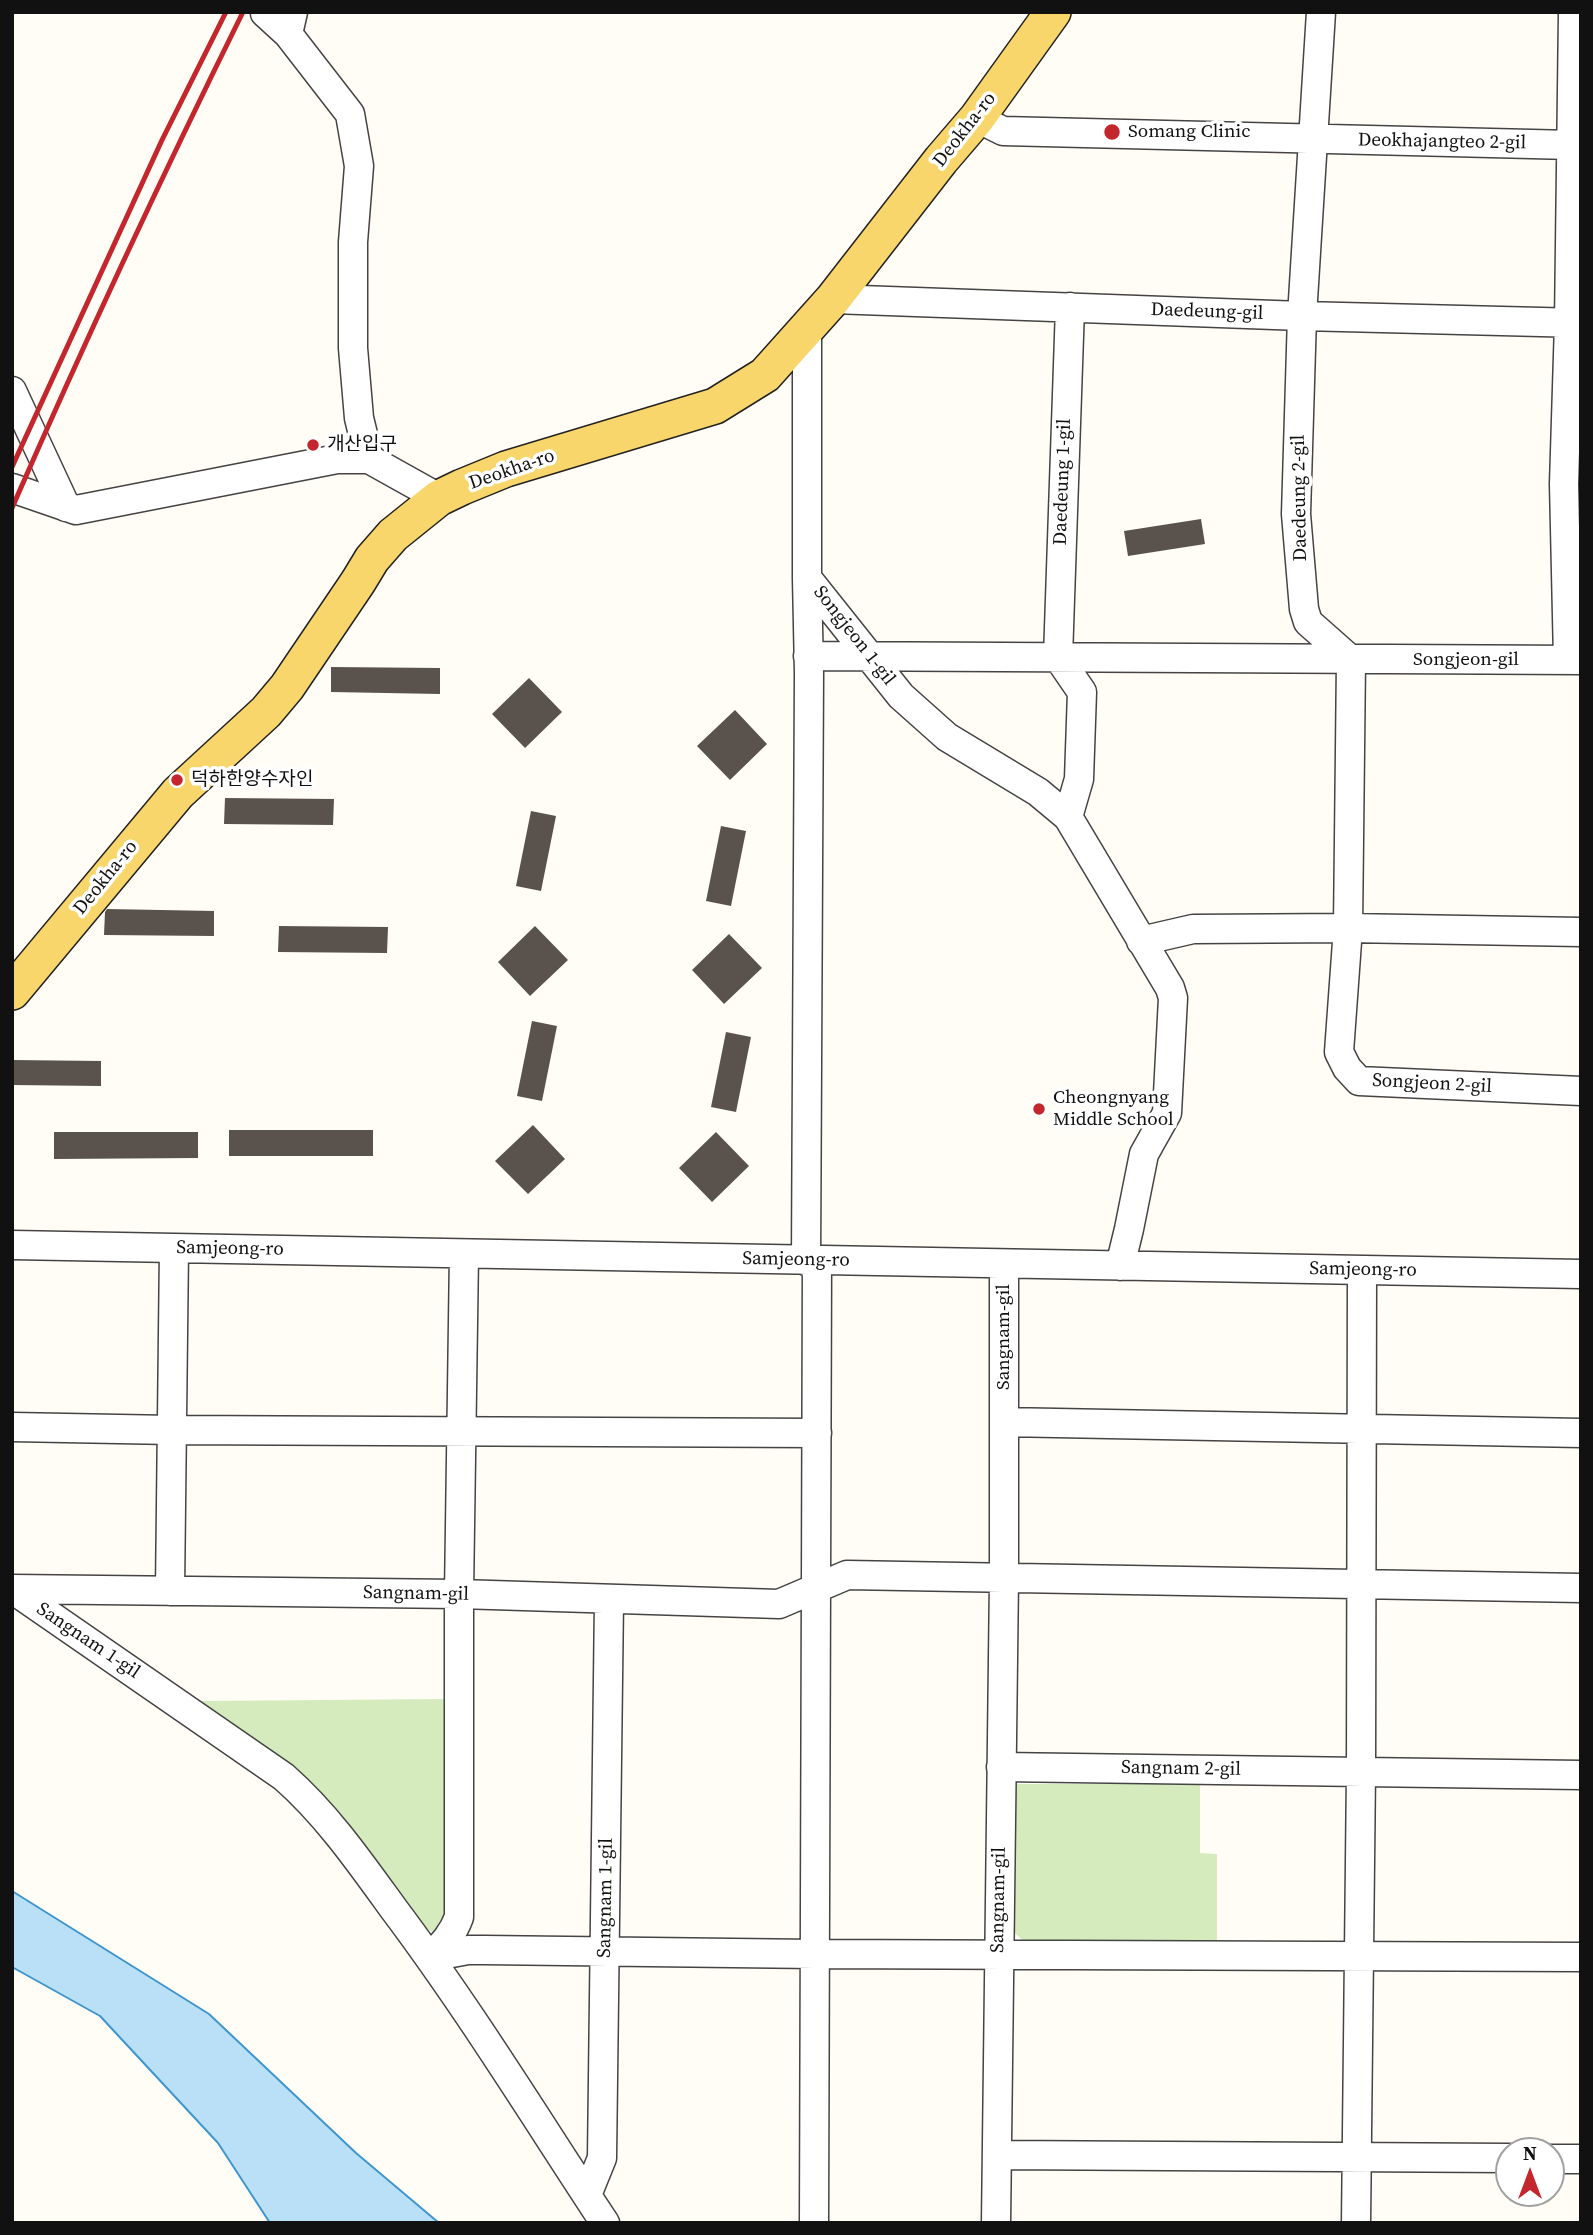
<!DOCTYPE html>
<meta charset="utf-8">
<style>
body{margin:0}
#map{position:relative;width:1593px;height:2235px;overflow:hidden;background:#fffdf5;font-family:"Source Serif 4",serif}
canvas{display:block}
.frame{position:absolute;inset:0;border:14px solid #111;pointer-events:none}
.north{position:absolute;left:1495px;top:2137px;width:70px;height:70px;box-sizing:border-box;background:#fff;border:2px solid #a0a0a0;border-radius:50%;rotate:0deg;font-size:19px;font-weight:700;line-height:28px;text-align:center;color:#111}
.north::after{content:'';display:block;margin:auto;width:24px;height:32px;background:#c4262e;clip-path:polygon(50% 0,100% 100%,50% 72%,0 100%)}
</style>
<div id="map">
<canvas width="1593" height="2235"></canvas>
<div class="frame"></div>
<div class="north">N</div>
</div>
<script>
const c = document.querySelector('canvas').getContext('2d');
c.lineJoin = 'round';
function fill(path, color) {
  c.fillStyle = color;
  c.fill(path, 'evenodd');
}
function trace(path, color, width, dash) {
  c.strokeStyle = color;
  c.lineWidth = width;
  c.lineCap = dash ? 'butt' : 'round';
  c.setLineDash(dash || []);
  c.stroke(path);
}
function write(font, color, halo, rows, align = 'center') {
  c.font = font + ' "Source Serif 4","Noto Sans KR",serif';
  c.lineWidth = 7;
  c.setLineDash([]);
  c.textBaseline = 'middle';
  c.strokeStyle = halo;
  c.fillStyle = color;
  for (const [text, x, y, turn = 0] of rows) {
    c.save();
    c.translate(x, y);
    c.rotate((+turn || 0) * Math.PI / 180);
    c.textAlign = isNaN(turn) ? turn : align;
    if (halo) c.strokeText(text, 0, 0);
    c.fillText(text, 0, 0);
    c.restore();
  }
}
fill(new Path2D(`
 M449 1699 445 1927 432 1932 421 1925 197 1701Z
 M1011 1784H1200V1853L1217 1854V1946L1027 1944 1010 1929Z`), '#d5ebbd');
const water = new Path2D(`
 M12 1891 209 2014 356 2153 439 2223H270L218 2143 100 2016 12 1967Z`);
fill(water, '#b9e0f7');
trace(water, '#3f96cf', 2);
fill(new Path2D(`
 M1201 519 1205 544 1128 556 1124 531Z
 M331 667 440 668V694L331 692Z
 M529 678 562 712 525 748 492 714Z
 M735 710 767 744 730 780 697 746Z
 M225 798 334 799 333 825 224 824Z
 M531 811 556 816 541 891 516 886Z
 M721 826 746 831 731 906 706 901Z
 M107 909 214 911V936L104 935 105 912Z
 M279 926 388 927 387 953 278 952Z
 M535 926 568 960 530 996 498 962Z
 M729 934 762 968 724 1004 692 970Z
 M532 1021 557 1026 542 1101 517 1096Z
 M726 1032 751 1037 736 1112 711 1107Z
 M12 1060 101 1061V1086L12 1085Z
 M533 1125 565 1159 528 1194 495 1161Z
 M229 1130H373V1156H229Z
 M54 1132H198V1158L54 1159Z
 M716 1132 749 1166 712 1202 679 1168Z`), '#5a524d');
const minor = new Path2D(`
 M293 12 288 34 350 114 359 166 353 242V348L359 418 369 459
 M1321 12 1302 316 1296 514 1304 609 1308 622 1351 660
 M265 13 288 34
 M977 118 1003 131 1572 145
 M833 299 1302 316 1581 323
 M807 328V578L901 696 947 737 1038 792 1068 817 1170 988 1173 998 1167 1113 1144 1154 1129 1229 1120 1266
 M12 391 66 507
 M12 488 76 510 337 459H369L439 498
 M808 656 1581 660
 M1351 660 1348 928 1339 1052 1347 1068 1359 1081 1581 1091
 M1568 660 1564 484 1569 323 1573 12
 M1068 817 1079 779 1082 692 1058 657 1070 307
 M1141 941 1193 929 1348 928 1581 932
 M12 1245 1581 1274
 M806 1261 809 673 807 578
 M1004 1422 1581 1433
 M12 1427 172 1430 817 1433
 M12 1589 459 1594 779 1604 847 1575 1581 1588
 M12 1589 284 1777C327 1815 359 1861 393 1908 469 2009 535 2117 605 2223
 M170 1591 174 1248
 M1001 1767 1581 1775
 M430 1957 468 1950H484L815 1954 1581 1957
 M430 1957C443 1944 453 1934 459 1917V1594L464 1254
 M997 2155 1509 2158
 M1551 2159H1581
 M587 2195 602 2158 609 1599
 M814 2223 817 1261
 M996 2223 1004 1578V1264
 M1356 2223 1361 1771 1362 1270`);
const major = new Path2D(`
 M12 992 178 793 266 712 287 687 358 582 372 559 393 535 439 498 462 487 506 469 715 406 765 375 833 299 941 160 977 118 1053 12`);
trace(minor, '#444', 31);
trace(major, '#222', 38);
trace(minor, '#fff', 28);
trace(major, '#f9d66b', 35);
trace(new Path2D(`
 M12 467 162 140 226 12
 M12 508C85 341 162 176 243 12`), '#c4262e', 5);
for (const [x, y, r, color] of [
 [1112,132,9,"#c4262e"],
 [313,445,7,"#c4262e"],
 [177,780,7,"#c4262e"],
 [1039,1109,7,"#c4262e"]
]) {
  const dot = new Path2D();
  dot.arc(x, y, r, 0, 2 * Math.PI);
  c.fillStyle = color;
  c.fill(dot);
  trace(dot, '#fff', 2.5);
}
write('19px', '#111', '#fff', [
 ["Deokha-ro",965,130,-52],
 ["Deokhajangteo 2-gil",1442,142,1],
 ["Daedeung-gil",1207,312,2],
 ["Deokha-ro",512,470,-19],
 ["Daedeung 1-gil",1063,482,-88],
 ["Daedeung 2-gil",1300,498,-91],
 ["Songjeon 1-gil",854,636,52],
 ["Songjeon-gil",1466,660],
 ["Deokha-ro",106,878,-51],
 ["Songjeon 2-gil",1432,1084,3],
 ["Samjeong-ro",230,1249,1],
 ["Samjeong-ro",796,1260,1],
 ["Samjeong-ro",1363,1270,1],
 ["Sangnam-gil",1004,1337,-90],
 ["Sangnam-gil",416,1594,1],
 ["Sangnam 1-gil",88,1641,34],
 ["Sangnam 2-gil",1181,1769,1],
 ["Sangnam 1-gil",606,1898,-89],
 ["Sangnam-gil",999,1900,-89]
]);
write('19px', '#111', '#fff', [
 ["Somang Clinic",1128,132],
 ["개산입구",327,445],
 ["덕하한양수자인",191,780],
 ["Cheongnyang",1053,1098],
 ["Middle School",1053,1120]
], 'left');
</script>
